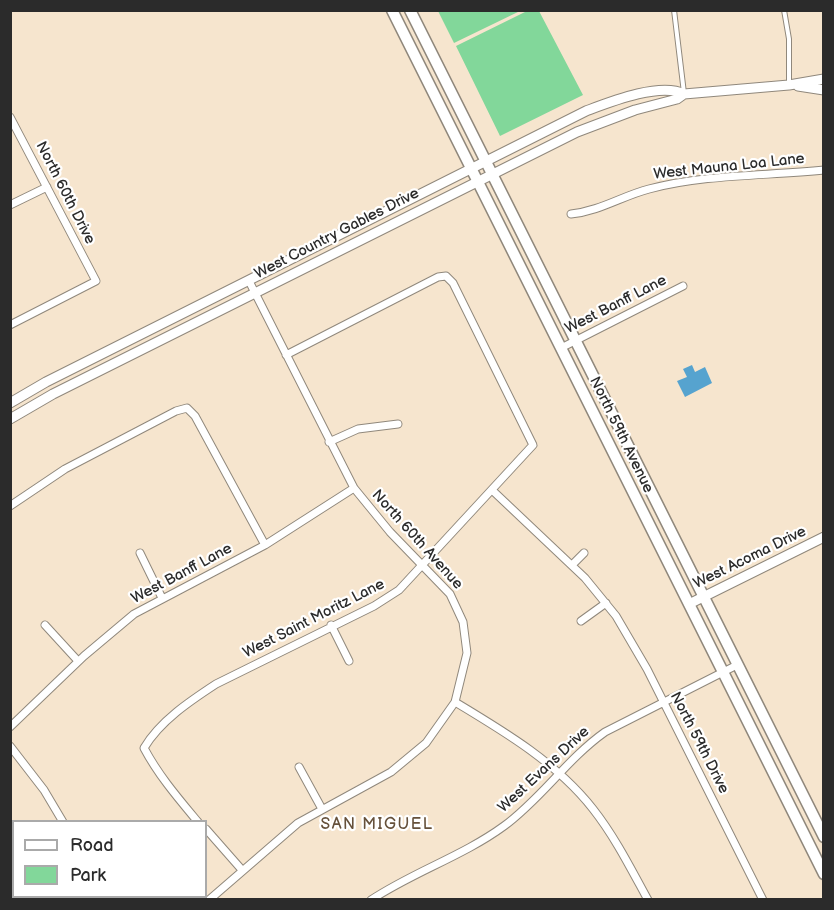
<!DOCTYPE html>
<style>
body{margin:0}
#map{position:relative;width:834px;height:910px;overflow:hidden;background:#f6e5ce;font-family:"Balsamiq Sans",sans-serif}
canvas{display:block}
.frame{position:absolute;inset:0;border:12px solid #2b2b2b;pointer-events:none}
.legend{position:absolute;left:12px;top:820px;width:195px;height:78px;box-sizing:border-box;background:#fff;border:2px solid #aaa;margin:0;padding:8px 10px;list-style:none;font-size:18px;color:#2b2b2b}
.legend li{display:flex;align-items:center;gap:12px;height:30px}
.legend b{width:30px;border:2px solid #aaa}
</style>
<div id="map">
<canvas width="834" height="910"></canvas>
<div class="frame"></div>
<ul class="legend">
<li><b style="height:8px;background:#fff"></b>Road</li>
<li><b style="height:16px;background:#82d79a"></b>Park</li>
</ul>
</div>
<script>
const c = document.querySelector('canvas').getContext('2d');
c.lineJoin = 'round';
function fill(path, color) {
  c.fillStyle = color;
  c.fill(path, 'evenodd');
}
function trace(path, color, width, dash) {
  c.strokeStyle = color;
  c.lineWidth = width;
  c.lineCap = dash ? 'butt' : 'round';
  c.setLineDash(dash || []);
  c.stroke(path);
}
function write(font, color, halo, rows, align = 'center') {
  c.font = font + ' "Balsamiq Sans",sans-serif';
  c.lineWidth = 4.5;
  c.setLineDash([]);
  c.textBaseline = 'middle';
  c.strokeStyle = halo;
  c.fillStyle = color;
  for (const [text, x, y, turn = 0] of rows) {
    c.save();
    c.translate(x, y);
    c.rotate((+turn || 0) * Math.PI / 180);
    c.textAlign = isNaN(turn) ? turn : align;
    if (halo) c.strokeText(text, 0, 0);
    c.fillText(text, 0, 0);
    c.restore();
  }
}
fill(new Path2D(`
 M438 11H520L454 43Z
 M527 11H539L583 95 500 136 456 46Z`), '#82d79a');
fill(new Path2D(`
 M692 365 695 372 705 367 712 383 685 397 677 381 687 377 683 369Z`), '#56a3cf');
const service = new Path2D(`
 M674 10 684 93
 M784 10 789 39V84`);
const minor = new Path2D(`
 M10 117 96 281 10 325
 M10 205 47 187
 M571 214C600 211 622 196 649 189 705 174 766 176 824 170
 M561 348 683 286
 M329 442 358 429 398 424
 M492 490 585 578 616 616 647 669 763 900
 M10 506 65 469 176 411 187 408 195 416 265 545
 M140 553 162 598
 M572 565 584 553
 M581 621 606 603
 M45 625 78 661
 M331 625 349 661
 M455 702C505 732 557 763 593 809 615 837 631 869 648 900
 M10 727 84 656 134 614 265 545 354 488
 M10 746 44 790 63 822
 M299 767 322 809
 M198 822C178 798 159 776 144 748 160 721 190 701 216 684L374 606 399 590 533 445 453 283 446 276 438 277 286 355
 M206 829 242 870
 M95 896 97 900
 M209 900 298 823 391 772 426 743 455 702 467 653 463 622 450 594 390 532 354 488 249 281
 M371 900C413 872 463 856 504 826 541 799 567 759 605 732L737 665`);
const tertiary = new Path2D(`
 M798 86 824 90
 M10 403 46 382 586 111C610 102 660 82 684 94
 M10 419 53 394 577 132 635 110 677 99 684 94 789 85 824 79
 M689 604 824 537`);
const secondary = new Path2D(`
 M392 10 824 874
 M410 10 824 837`);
trace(service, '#90887c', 6);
trace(minor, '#90887c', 9);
trace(tertiary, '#90887c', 11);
trace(secondary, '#90887c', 13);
trace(service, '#fff', 4);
trace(minor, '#fff', 7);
trace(tertiary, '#fff', 9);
trace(secondary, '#fff', 10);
write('15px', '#2b2b2b', '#fff', [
 ["West Mauna Loa Lane",729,167,-6],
 ["North 60th Drive",65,193,63],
 ["West Country Gables Drive",337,234,-27],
 ["West Banff Lane",616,305,-27],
 ["North 59th Avenue",621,435,64],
 ["North 60th Avenue",417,540,48],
 ["West Acoma Drive",750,558,-26],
 ["West Banff Lane",182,574,-28],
 ["West Saint Moritz Lane",314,619,-27],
 ["North 59th Drive",699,743,63],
 ["West Evans Drive",544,770,-43]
]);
c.letterSpacing = '1.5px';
write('16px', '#66513b', '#fff', [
 ["SAN MIGUEL",377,825]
]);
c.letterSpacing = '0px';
</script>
